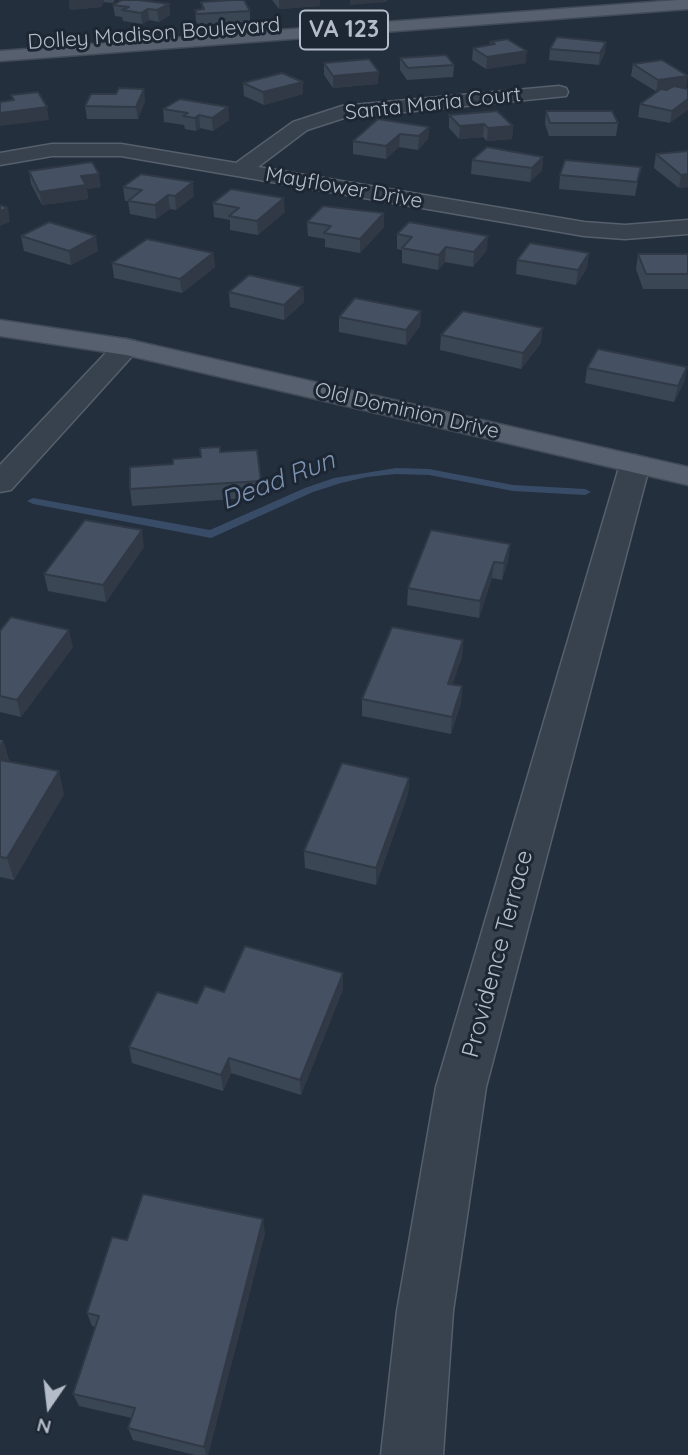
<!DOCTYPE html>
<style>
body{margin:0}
#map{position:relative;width:688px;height:1455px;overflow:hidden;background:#242f3e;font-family:Quicksand,sans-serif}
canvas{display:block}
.north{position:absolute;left:14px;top:1371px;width:70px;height:70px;-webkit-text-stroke:5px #1d2633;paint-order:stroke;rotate:194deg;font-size:19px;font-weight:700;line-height:28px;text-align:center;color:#b4bcc9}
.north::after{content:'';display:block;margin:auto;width:24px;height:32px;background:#b4bcc9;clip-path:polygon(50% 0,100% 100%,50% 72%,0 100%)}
</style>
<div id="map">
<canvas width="688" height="1455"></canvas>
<div class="north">N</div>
</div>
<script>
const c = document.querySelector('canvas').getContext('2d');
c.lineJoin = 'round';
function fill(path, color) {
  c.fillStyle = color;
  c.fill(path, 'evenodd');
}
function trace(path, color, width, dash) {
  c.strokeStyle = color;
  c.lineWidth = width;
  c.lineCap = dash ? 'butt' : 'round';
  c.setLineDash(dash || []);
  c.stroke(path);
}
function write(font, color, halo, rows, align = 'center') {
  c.font = font + ' Quicksand,sans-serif';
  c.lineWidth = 6;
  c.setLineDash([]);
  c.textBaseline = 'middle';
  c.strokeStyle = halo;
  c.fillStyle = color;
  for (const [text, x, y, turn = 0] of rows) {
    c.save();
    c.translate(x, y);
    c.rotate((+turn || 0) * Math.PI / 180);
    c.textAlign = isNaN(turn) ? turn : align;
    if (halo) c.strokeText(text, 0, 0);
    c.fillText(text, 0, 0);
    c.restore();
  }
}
fill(new Path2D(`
 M396 468 429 469 513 485 585 489 591 492 585 495 513 491 429 475 396 474 367 477 341 483 313 492 211 538 33 504 27 501 33 498 210 530 305 488 334 478Z`), '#394c67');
const minor = new Path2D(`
 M559 86 566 88 568 92 566 96 344 118 307 130 258 167 584 222 625 225 688 220V234L625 239 584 236 121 156H52L0 165V153L52 144H121L236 163 293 122 342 106Z
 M126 339 135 341 139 347 135 353 11 490 0 492V465L117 341Z
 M635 455 646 458 650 464 486 1087 453 1311 443 1455H381L397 1311 436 1087 620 464 624 458Z`);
const major = new Path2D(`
 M678 0H688V9L0 61V51Z
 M0 320 126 339 688 467V485L126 355 0 336Z`);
trace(minor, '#565f6c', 3);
trace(major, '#414a57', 3);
fill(minor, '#38414e');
fill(major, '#56606e');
fill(new Path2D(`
 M69 0H115L113 3 104 2 101 7 70 10Z
 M272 0H320V6L279 9Z
 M201 2 250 11V22L198 25 196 21 195 10 202 9Z
 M169 4 170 15 159 22 149 20 142 24 123 21 122 17 115 16 113 5Z
 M490 42 526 63 486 69 472 60 473 48 490 45Z
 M550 49 605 53 599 65 549 60Z
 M400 58 454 65 453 77 407 80 400 70Z
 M324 63 378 84 333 88 324 75Z
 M633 64 688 76 670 123 638 117 640 104 657 92 631 76Z
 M243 83 303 94 264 105 244 96Z
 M145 101 138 119H87L85 106Z
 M228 107 229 120 213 131 200 128 196 131 185 129 184 125 164 122 163 109Z
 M546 111 618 123 616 136H549L545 124Z
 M449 115 513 126 512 139 487 141 483 137 459 139 449 128Z
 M429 127 428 139 418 150 399 147 386 159 353 154V141Z
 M688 151V187L679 188 654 168 656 154Z
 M543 157 542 170 530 182 471 174 472 160Z
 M641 167 635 196 559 189 560 175Z
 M29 171 101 187 87 189 88 199 42 205 31 184Z
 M123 187 194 196 176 210 170 209 156 219 130 214 128 201H125Z
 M213 203 285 212 258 235 230 230V220L214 217Z
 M384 213V227L360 253 325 247V239L308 236 307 222Z
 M397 234 487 250 473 267 445 262 438 270 402 263V250L397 249Z
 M21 236 98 251 71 265 24 251Z
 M213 253 215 267 182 293 114 278 112 263Z
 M589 253 587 268 576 285 516 274 517 260Z
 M638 254H688V289H643L636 269Z
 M303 287 304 302 284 320 230 307 229 292Z
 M421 311 420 326 406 345 339 332V317Z
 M441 335 541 343 521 369 440 350Z
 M687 367 684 382 674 402 585 383 587 368Z
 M220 452 261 481 262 497 132 506 130 489 173 464Z
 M510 544 508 561 502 580 492 578 479 618 407 605 408 588Z
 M144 547 106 602 48 591 44 574Z
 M0 631 73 647 21 717 0 712Z
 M463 640 462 657 452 684 462 686 461 703 451 734 362 716V699Z
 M0 740H3L9 761 64 794 14 880 0 877Z
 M409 778 408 794 376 885 305 868 304 851Z
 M343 973V989L301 1095 231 1073 223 1091 132 1063 129 1047 197 1003 224 992Z
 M265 1233 208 1455H195L133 1440 128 1428 132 1418 79 1406 73 1394 95 1327 92 1326 87 1313 127 1240Z`), '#3b4654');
fill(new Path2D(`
 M69 0H104V2L101 7 70 10Z
 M279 0H320V6L279 9Z
 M350 0H387V2L350 5Z
 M169 4 170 15 159 22 157 10Z
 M148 9 149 20 142 24 141 13Z
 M606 42 605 53 599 65 600 53Z
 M527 51 526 63 486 69 487 57Z
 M379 72 378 84 333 88V76Z
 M688 76 686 88 656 92 658 80Z
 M303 82V94L264 105 263 92Z
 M144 89 145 101 138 119 136 107Z
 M688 99V110L670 123 672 111Z
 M47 107 49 120 0 126V113Z
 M228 107 229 120 213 131 212 118Z
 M199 115 200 128 196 131 195 118Z
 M484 124 483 137 459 139 460 126Z
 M513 126 512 139 487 141 488 128Z
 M429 127 428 139 418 150 419 136Z
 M400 134 399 147 386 159V146Z
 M543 157 542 170 530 182 532 168Z
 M99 174 101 187 87 189 88 199 42 205 39 192 81 176Z
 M688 174V187L679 188 681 175Z
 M193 182 194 196 176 210 175 196Z
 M168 195 170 209 156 219 155 205Z
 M284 198 285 212 258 235 257 221Z
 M8 208 10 222 0 226V211Z
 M384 213V227L360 253V239Z
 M96 236 98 251 71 265 69 251Z
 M488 236 487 250 473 267 474 252Z
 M446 247 445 262 438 270 439 255Z
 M213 253 215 267 182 293 180 279Z
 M589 253 587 268 576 285 578 270Z
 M303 287 304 302 284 320V305Z
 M421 311 420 326 406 345V330Z
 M543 328 541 343 521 369 523 353Z
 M687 367 684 382 674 402 678 386Z
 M142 530 144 547 106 602 103 585Z
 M510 544 508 561 502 580 504 563Z
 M494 562 492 578 479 618 480 601Z
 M69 630 73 647 21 717 17 700Z
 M463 640 462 657 447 701 448 684Z
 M462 686 461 703 451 734 452 717Z
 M3 740 9 763 0 777V745Z
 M59 771 64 794 14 880 7 858Z
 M409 778 408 794 376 885V868Z
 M343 973V989L301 1095 300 1080Z
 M229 1058 231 1073 223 1091 221 1075Z
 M263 1219 265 1233 208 1455H206L204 1447Z`), '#303945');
const building = new Path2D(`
 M122 0H139L169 4 157 10 148 9 141 13 122 10 129 7 113 5Z
 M231 0H244L250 11 197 14 195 10 204 9 201 2Z
 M557 37 606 42 600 53 550 49Z
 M507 39 527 51 487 57 473 48 495 44 490 42Z
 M446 55 454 65 408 68 400 58Z
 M369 59 379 72 333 76 324 63Z
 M662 60 688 76 658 80 633 64Z
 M282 73 303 82 263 92 243 83Z
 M674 86 688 89V99L672 111 640 104 661 89 667 90Z
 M119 88 144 89 136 107 85 106 91 94H116Z
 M38 92 47 107 0 113V102L14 100 11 95Z
 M180 99 228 107 212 118 199 115 195 118 183 116 188 113 163 109Z
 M497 111 513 126 488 128 484 124 460 126 449 115Z
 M546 111H612L618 123H550Z
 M378 119 429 127 419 136 400 134 386 146 353 141Z
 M487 147 543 157 532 168 472 160Z
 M688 151V174L681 175 656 154Z
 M565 160 641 167 637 182 560 175Z
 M92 162 99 174 81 176 86 185 39 192 29 171Z
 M141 174 193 182 175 196 168 195 155 205 128 201 142 190 123 187Z
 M231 189 284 198 257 221 229 216 239 208 213 203Z
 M0 205 8 208 0 211Z
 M323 206 384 213 360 239 324 233 331 226 307 222Z
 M49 222 96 236 69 251 21 236Z
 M409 222 488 236 474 252 446 247 439 255 402 248 412 237 397 234Z
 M147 239 213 253 180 279 112 263Z
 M530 243 589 253 578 270 517 260Z
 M638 254H688V274H646Z
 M249 275 303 287 284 305 229 292Z
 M355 298 421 311 406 330 339 317Z
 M463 311 543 328 523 353 441 335Z
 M598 349 687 367 678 386 587 368Z
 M220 447V452L257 450 261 481 130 489V467L173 464V459L201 457 200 448Z
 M85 520 142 530 103 585 44 574Z
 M431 530 510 544 504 563 494 562 480 601 408 588Z
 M11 617 69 630 17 700 0 696V631Z
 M392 627 463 640 448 684 462 686 452 717 362 699Z
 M0 760 59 771 7 858 0 857Z
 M342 763 409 778 376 868 304 851Z
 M245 946 343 973 300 1080 229 1058 221 1075 129 1047 157 992 197 1003 205 986 224 992Z
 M143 1194 263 1219 204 1447 128 1428 135 1408 73 1394 99 1316 87 1313 112 1237 127 1240Z`);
fill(building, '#455162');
trace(building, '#303945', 2);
write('21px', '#b4bcc9', '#1d2633', [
 ["Dolley Madison Boulevard",154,34,-4],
 ["Santa Maria Court",433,104,-6],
 ["Mayflower Drive",344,188,10],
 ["Old Dominion Drive",407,411,13]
]);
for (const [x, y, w] of [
 [344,30,88]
]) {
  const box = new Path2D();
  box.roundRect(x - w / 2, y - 19.5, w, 39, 5);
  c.fillStyle = '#1d2633';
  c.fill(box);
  trace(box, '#b4bcc9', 2);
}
write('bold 23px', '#b4bcc9', null, [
 ["VA 123",344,30]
]);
write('24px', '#b4bcc9', '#1d2633', [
 ["Providence Terrace",498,954,-75]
]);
write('italic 26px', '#7c92b1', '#1d2633', [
 ["Dead Run",278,481,-21]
]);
</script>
